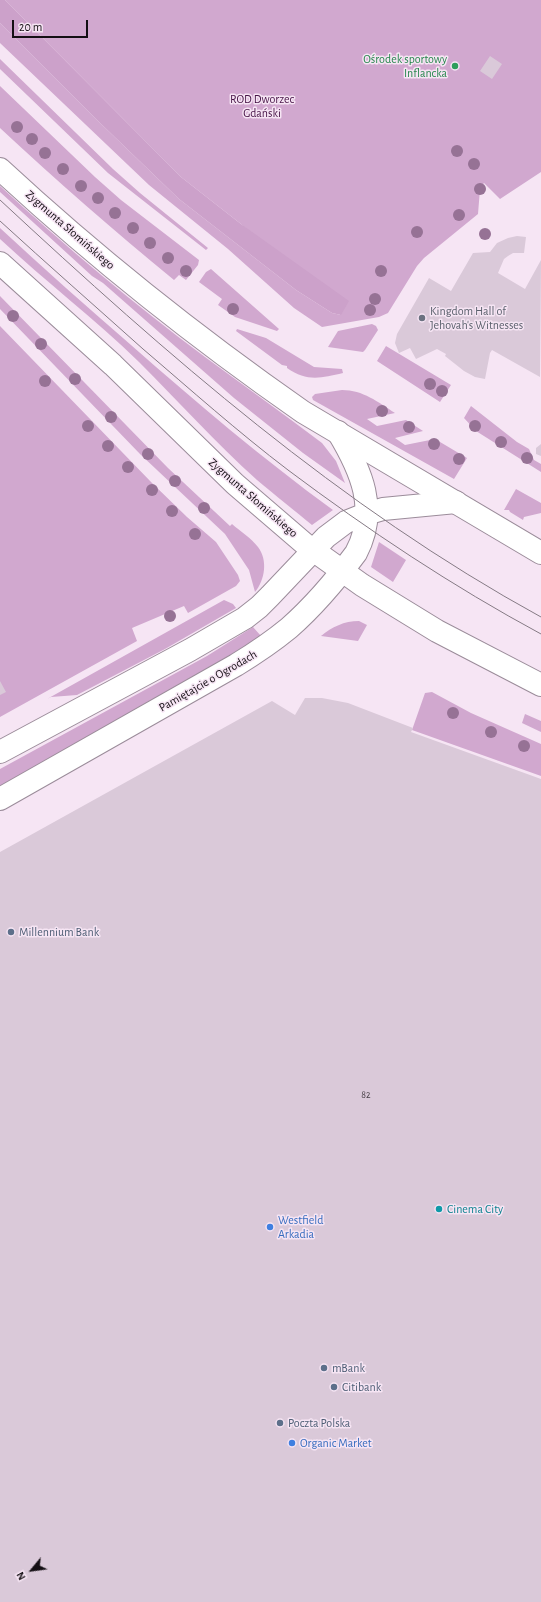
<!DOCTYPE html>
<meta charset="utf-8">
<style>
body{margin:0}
#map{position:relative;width:541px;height:1602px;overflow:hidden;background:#f6e5f4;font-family:"Alegreya Sans",sans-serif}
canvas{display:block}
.north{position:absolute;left:12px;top:1550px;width:40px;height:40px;-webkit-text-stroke:3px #f6e5f4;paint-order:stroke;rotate:241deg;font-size:11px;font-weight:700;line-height:16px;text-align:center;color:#140f14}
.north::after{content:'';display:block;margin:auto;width:14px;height:18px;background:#140f14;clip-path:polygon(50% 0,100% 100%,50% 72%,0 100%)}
.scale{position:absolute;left:12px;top:20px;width:76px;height:18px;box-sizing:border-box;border:2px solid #140f14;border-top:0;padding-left:5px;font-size:12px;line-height:14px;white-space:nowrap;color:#140f14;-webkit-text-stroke:3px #f6e5f4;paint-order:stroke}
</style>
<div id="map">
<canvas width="541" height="1602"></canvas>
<div class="north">N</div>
<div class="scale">20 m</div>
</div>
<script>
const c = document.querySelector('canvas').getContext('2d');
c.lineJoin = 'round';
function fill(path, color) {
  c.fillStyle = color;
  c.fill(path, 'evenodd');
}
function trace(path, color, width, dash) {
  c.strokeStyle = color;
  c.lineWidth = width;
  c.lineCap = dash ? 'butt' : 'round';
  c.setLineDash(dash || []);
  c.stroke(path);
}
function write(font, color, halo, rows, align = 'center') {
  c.font = font + ' "Alegreya Sans",sans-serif';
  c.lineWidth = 3;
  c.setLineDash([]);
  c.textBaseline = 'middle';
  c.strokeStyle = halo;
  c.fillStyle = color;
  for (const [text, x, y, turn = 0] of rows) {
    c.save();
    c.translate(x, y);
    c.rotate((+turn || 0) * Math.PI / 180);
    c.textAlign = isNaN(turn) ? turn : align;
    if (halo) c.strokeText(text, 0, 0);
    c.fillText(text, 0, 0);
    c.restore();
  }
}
fill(new Path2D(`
 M5 0H541V172L500 199 484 183 480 189 478 214 424 258 417 266 388 313 379 317 322 327 294 308 228 249 149 185 0 43V23L97 120 179 199 296 290 332 313 341 315 241 224 181 177Z
 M0 59 113 169 140 193 208 248 206 250 108 173 0 69Z
 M0 86 95 177 121 200 199 260 198 265 186 280 179 275 174 280C114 231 57 181 0 128Z
 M0 186C66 247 134 304 205 357 244 386 284 414 322 443L336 461 345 483 303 453 234 398 103 283 92 276 0 192Z
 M0 228C43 268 87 307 131 345 197 403 263 459 333 510L312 525C296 512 275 495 257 480 216 443 178 401 139 362 95 319 45 281 0 239Z
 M211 269 279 329 277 331 235 317 218 305 222 299 199 282 206 272Z
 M0 296 168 468 230 526 232 524C240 531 251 538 258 547 268 560 265 580 255 592L249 570 225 534 140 454 0 309Z
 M372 324 376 326 378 330 365 350 363 352 328 347 338 331Z
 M0 326 152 483 187 517 216 542 238 575 240 581 236 586 188 613 184 606 132 628 137 641 0 717Z
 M237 329 266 338 314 367 342 369 343 373C321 378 307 382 287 368V366L282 365 236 331Z
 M386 346 451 385 440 402 377 361Z
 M342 390C363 390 378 402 395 413L367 419 377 426 406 420 423 431 395 438 405 445 435 439 467 458 454 479 313 400 312 397 315 394Z
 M471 406 517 442 529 449 534 460 541 464V472L476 431 464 418Z
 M516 489 541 503V513L524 517 523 520 510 512 509 510H504Z
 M379 542 406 560 393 582 371 567Z
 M224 600 233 604 236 608 165 649 77 695 51 697 47 699Z
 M359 621 367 625 358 641 321 636C332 627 344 621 359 621Z
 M253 627 261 636 227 657 0 786V769L207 656Z
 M432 692 471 713 541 744V776L412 730 425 693Z
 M525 714 541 721V732L522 723Z`), '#d1a8cf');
fill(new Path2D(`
 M0 0H5L181 177 241 224 349 301 341 315 332 313 296 290 179 199 97 120 0 23Z`), '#cca1ca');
fill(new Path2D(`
 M490 56 502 64 492 79 480 71Z
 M517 236 526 237 524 253H513L508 256 504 259 498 273 525 289 541 260 540 377 492 350 490 353 485 379 475 377 464 371 445 356 446 354 437 349 416 359 410 348 399 353 395 343 397 334 429 278 451 291 473 253 490 252 497 243 508 238Z
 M541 444V456L536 454V448Z
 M0 681 6 692 0 695Z
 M305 698H322L348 703 413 728 411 732 541 779V1602H0V852L272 701 295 715Z`), '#dac9d9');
const minor = new Path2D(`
 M0 752 190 650 245 618 259 607 270 596 326 537 346 522 366 514 383 509 456 502
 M0 799 236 665C254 654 272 642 289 628 314 606 336 580 356 553 379 510 361 470 338 432`);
const secondary = new Path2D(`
 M0 169C95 257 197 338 303 412L541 553
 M0 263 113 365 235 484 306 545 362 585 437 631 541 685`);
trace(minor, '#9b8c9a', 24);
trace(secondary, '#9b8c9a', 24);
trace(minor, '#fff', 22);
trace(secondary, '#fff', 22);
trace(new Path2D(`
 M0 200C167 355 340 507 541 617
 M0 221C47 264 95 306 143 349 191 390 238 432 288 470 368 530 452 586 541 634`), '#857a84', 1);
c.fillStyle = '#967295';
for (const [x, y] of [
 [17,127],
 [32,139],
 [457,151],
 [45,153],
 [474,164],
 [63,169],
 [81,186],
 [480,189],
 [98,198],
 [115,213],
 [459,215],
 [133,228],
 [417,232],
 [485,234],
 [150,243],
 [168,258],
 [186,271],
 [381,271],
 [375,299],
 [233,309],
 [370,310],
 [13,316],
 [41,344],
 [75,379],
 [45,381],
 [430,384],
 [442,391],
 [382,411],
 [111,417],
 [88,426],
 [475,426],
 [409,427],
 [501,442],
 [434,444],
 [108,446],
 [148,454],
 [527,458],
 [459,459],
 [128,467],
 [175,481],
 [152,490],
 [204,508],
 [172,511],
 [195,534],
 [170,616],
 [453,713],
 [491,732],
 [524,746]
]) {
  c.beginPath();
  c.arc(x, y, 6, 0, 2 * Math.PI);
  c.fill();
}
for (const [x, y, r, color] of [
 [455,66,4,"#2e9e5b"],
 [422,318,4,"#6b7280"],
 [11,932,4,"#5c6f8a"],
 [439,1209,4,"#0f9aa8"],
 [270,1227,4,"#3f7fe0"],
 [324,1368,4,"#5c6f8a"],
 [334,1387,4,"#5c6f8a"],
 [280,1423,4,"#5c6f8a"],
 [292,1443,4,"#3f7fe0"]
]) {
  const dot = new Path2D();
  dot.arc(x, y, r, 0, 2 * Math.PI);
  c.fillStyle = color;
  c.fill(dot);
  trace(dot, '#f6e5f4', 1.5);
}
write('10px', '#463e45', null, [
 ["82",366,1095]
]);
write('12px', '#27864d', '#f6e5f4', [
 ["Ośrodek sportowy",447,59],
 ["Inflancka",447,73]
], 'right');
write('12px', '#471447', '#f6e5f4', [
 ["ROD Dworzec",262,99],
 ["Gdański",262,113]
]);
write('12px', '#140f14', '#f6e5f4', [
 ["Zygmunta Słomińskiego",70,230,41],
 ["Zygmunta Słomińskiego",253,498,41],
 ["Pamiętajcie o Ogrodach",208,681,-30]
]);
write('12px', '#5b616d', '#f6e5f4', [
 ["Kingdom Hall of",430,311],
 ["Jehovah's Witnesses",430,325]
], 'left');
write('12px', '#4e5e75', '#f6e5f4', [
 ["Millennium Bank",19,932],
 ["mBank",332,1368],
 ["Citibank",342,1387],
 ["Poczta Polska",288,1423]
], 'left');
write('12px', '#0d838f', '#f6e5f4', [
 ["Cinema City",447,1209]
], 'left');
write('12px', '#366cbe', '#f6e5f4', [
 ["Westfield",278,1220],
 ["Arkadia",278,1234],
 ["Organic Market",300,1443]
], 'left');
</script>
